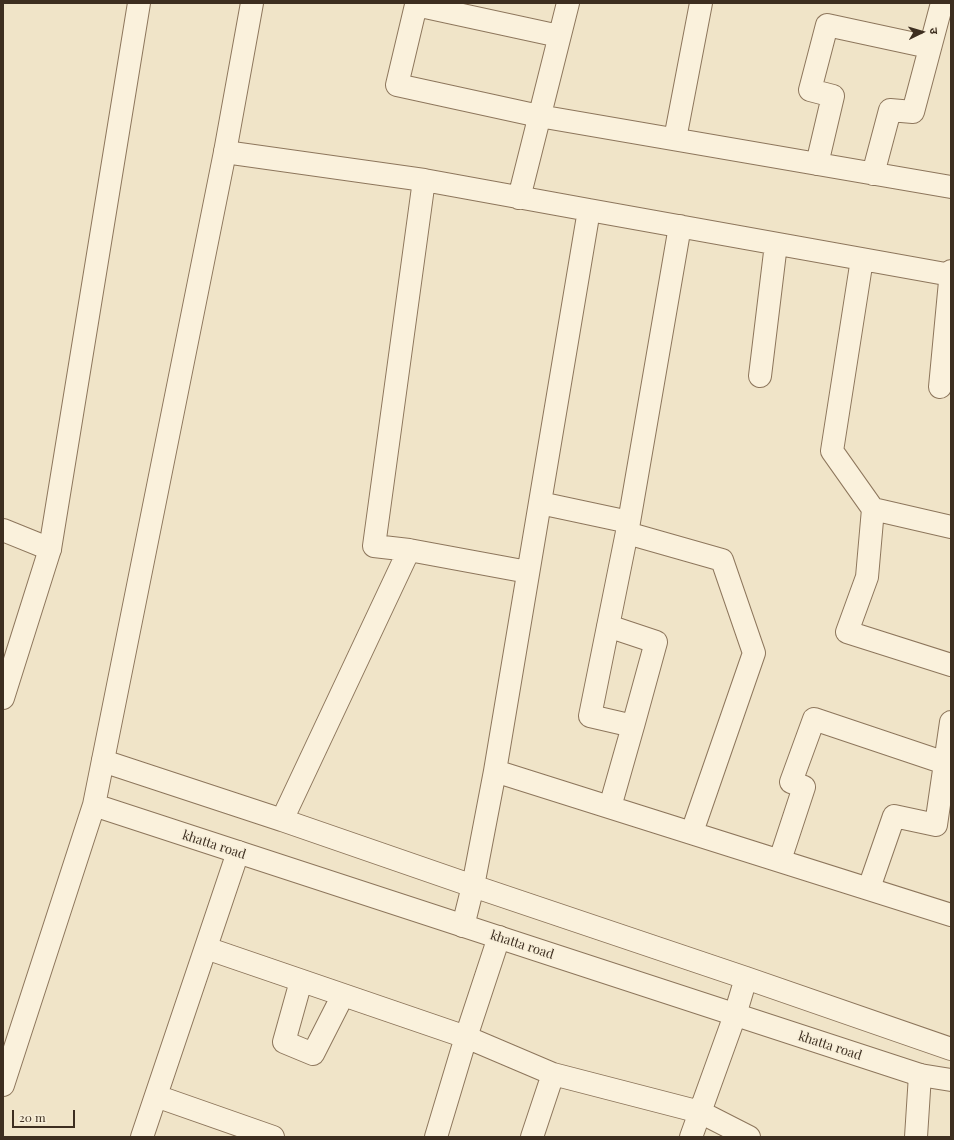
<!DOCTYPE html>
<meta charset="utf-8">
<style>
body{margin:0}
#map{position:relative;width:954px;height:1140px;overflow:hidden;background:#f0e4c8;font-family:"Playfair Display","Noto Sans Devanagari",serif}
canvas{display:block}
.frame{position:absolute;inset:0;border:4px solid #3d2e20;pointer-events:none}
.north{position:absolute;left:902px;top:12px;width:40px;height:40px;-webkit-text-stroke:3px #f7eed8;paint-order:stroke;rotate:85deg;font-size:11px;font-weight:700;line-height:16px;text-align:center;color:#3d2e20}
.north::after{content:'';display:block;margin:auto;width:14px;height:18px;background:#3d2e20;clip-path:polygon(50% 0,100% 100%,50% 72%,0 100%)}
.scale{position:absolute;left:12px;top:1110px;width:63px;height:18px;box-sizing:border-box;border:2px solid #3d2e20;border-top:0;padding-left:5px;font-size:12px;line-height:14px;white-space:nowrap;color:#3d2e20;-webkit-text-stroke:3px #f7eed8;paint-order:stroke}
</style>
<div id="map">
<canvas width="954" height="1140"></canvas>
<div class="frame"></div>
<div class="north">उ</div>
<div class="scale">20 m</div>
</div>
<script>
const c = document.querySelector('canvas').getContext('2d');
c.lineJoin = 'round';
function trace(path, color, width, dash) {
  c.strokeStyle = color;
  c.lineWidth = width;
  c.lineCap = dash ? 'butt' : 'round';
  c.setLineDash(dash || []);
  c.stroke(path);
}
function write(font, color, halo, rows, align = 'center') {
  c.font = font + ' "Playfair Display",serif';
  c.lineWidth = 3;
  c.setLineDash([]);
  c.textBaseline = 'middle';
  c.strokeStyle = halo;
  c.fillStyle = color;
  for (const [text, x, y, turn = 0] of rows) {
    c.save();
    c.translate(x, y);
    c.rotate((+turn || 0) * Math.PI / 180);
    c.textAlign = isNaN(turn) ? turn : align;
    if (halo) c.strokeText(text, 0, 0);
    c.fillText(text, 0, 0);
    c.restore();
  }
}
const minor = new Path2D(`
 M559 36 416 5 397 85 539 116 951 187
 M675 139 701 3
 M225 152 424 180
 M817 164 833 96 810 90 827 25 929 47
 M873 174 890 110 913 112 942 3
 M424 180 589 210 495 771 473 886 282 820 409 550 374 546Z
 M519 198 568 3
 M589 210 951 275
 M862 259 832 451 873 509 951 527
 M760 376 776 244
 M940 387 951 271
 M540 503 629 522 680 226
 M873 509 867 577 847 632 951 665
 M3 530 50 549
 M627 533 722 560 754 653 692 832
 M409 550 528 572
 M608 626 656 642 633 726 590 716 629 522
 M103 761 282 820
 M495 771 951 915
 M610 807 633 726
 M780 860 804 787 791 782 814 719 945 763
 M869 888 894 816 936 825 951 722
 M463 926 473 886 746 978 951 1049
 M499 937 466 1037 553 1074 532 1137
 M206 948 466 1037 436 1137
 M301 981 284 1042 313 1054 343 995
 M553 1074 700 1112 749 1137
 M156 1096 273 1137
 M142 1137 238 852
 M691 1137 735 1015 746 978
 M916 1137 920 1075`);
const tertiary = new Path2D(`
 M3 698 50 549 139 3
 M94 805 920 1075 951 1080
 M3 1085 94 805 225 152 252 3`);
trace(minor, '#8d765c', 24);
trace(tertiary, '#8d765c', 24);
trace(minor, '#faf1dc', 22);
trace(tertiary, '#faf1dc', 22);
write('13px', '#3d2e20', '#f7eed8', [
 ["khatta road",214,845,18],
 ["khatta road",522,945,18],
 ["khatta road",830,1046,18]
]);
</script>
